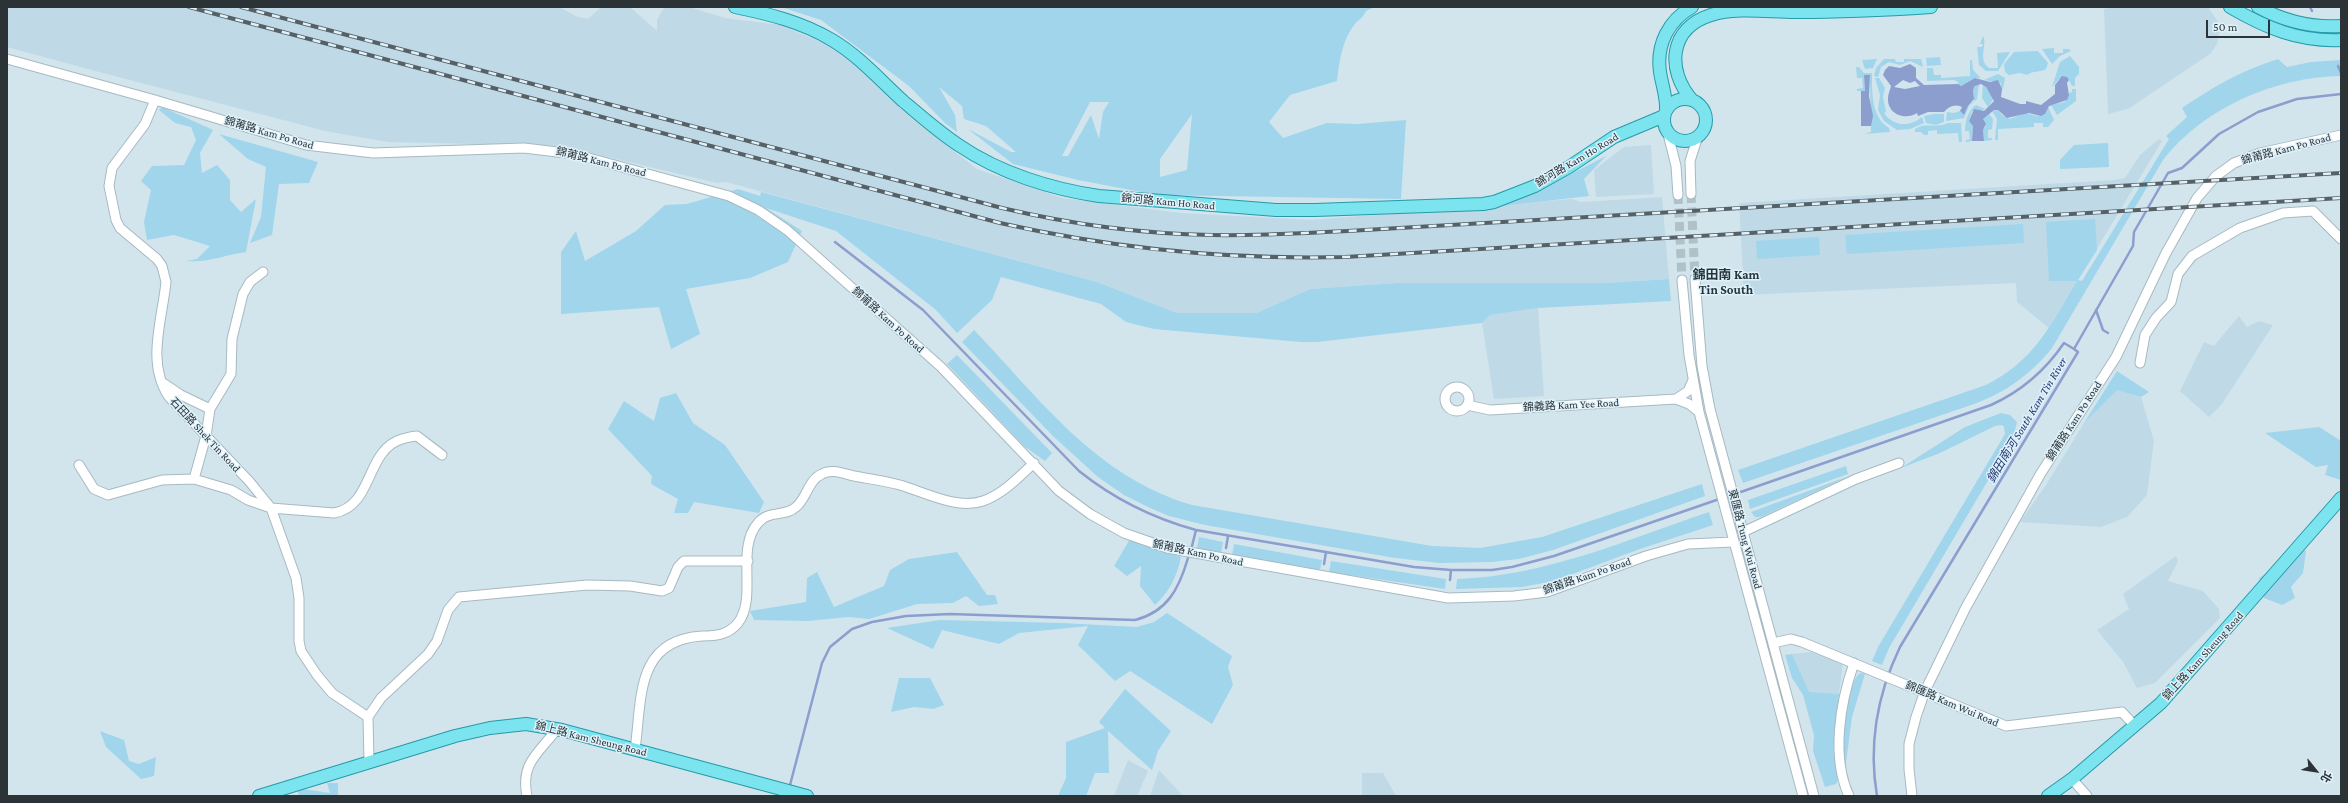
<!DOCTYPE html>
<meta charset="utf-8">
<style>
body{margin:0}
#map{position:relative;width:2348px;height:803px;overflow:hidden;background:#d2e5ed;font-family:"Crimson Pro","Noto Sans TC",serif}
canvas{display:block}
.frame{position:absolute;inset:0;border:8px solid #2c3336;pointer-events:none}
.north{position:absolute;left:2296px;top:751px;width:40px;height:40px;-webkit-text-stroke:3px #dff2fb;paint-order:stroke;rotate:120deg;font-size:11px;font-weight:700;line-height:16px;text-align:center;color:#2c3336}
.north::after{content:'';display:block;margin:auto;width:14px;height:18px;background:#2c3336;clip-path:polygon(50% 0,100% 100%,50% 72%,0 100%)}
.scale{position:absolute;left:2206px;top:20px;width:64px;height:18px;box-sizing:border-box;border:2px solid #2c3336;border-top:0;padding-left:5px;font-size:12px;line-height:14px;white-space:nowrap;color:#2c3336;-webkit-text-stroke:3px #dff2fb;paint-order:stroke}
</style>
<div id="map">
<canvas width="2348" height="803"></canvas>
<div class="frame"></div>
<div class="north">北</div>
<div class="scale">50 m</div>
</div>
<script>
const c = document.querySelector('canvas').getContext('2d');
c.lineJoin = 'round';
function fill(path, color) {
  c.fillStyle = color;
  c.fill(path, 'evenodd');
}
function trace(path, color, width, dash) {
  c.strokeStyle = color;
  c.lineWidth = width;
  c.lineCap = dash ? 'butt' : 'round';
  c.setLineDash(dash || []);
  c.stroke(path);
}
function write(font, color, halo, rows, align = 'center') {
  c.font = font + ' "Crimson Pro","Noto Sans TC",serif';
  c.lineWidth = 3;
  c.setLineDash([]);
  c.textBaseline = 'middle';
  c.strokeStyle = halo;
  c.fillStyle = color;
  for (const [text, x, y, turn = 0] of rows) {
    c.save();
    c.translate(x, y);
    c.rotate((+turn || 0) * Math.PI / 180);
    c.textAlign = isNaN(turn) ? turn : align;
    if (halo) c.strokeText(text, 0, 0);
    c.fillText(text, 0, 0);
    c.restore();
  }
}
fill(new Path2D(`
 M7 7H559L578 17 588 19 601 7H630L657 31V20L662 10 667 7H689L725 18 781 25 830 46 855 63 910 117 977 169 1063 198 1181 213 1311 220 1572 199 1581 202 1662 197 1669 279 1606 283H1397L1310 289 1257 313H1177L1097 282 726 182 717 183 561 146 388 142 325 131 80 67 7 47Z
 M2118 7H2208L2218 22 2219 33 2217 44 2210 54 2128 109 2108 114 2104 9Z
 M2159 139 2162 141 2049 328 2017 302 2016 283 1744 295 1739 203 2114 180 2125 178 2140 155Z
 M1651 145 1654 194 1596 197 1594 170 1624 147Z
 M1538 308 1544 396 1494 399 1482 323 1490 315Z
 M2239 316 2247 327 2259 321 2273 325 2222 404 2209 417 2180 391 2204 342 2214 346Z
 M2117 389 2141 397 2154 441 2147 495 2127 517 2101 527 2020 522 2046 485 2084 423Z
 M2176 556 2178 561 2168 581 2203 591 2219 609 2220 618 2155 683 2137 688 2123 662 2097 630 2129 609 2123 594Z
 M1811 652 1843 662 1839 694 1809 693 1792 654Z
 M1128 760 1148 771 1137 796H1114Z
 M1159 770 1183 796H1150Z
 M1362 773H1383L1396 796H1362Z`), '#bfdae6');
fill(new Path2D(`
 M781 7H1375L1366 11C1363 18 1359 19 1354 25 1342 41 1339 62 1337 81L1290 95 1269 122 1283 138 1327 123 1358 124 1406 120 1401 199 1157 195 1078 180 1013 164 968 129 1011 152H1016L986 126 964 119 962 106 939 87 955 115 957 132 945 123 909 86 821 20ZM1090 102H1109L1103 112 1099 139 1091 115 1068 156H1062ZM1192 114 1187 170 1160 177V159Z
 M1983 36C1988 45 1977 59 1989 68H1998L1997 53 2010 52 1998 71H1986L1979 65 1977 47H1982L1983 44H1980Z
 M2054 48V53H2063V49H2069L2071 51 2060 56 2052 64 2042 49Z
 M2038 51 2048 63 2046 69C2039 73 2034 70 2027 75L2020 73 2009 75 2005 72 2004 64 2014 52Z
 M2070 56 2079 67V74L2075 78V86H2072L2069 80 2059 79 2052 87 2060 62Z
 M1940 57 1941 65 1927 66 1926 58Z
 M1877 59 1873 68 1865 69 1862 60Z
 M1884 59H1895L1896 62H1904V59H1921L1923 67 1910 61 1900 65 1889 62 1881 67 1878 77 1874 76 1876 68Z
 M2278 59 2287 67 2311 62 2341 60V76C2276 77 2204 107 2163 160L2052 348C2030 375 2006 392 1974 404L1743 483 1738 470 1986 385C2035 360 2050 326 2077 281H2049L2046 222 2095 219 2097 250 2078 280 2082 281 2169 139 2166 136 2187 117 2182 108C2217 85 2238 72 2278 59Z
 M1970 60H1972L1973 70 1981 78C1971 77 1967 85 1958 86V82L1954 80 1927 81V68H1933L1934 75H1941V78L1970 76Z
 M1856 67H1859L1864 73H1872C1872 92 1871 117 1889 128L1890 132 1864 134 1871 132C1871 113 1870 94 1870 75H1864L1865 91H1857V89L1863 88 1862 78H1857Z
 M1998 74 2005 78 2003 89 2000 87 2001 83 1984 80Z
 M1875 78H1879L1885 88 1883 97 1886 112 1884 113C1894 127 1910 127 1922 117L1924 123 1910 129 1897 130 1884 121 1878 110 1880 95Z
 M1977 84H1979L1977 99 1969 106 1964 118 1946 121 1947 112 1954 113 1960 111 1964 115 1968 106 1974 101 1973 90Z
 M1983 84 1994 98 1988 107 1982 98Z
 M2072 89H2076V101L2057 115 2051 105 2065 102 2069 95V93L2072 92Z
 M1976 105 1985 109 1982 111H1972L1969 121 1973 125 1972 141 1966 142V140L1970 139 1969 131H1965C1965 123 1968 109 1976 105Z
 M162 107 213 130 200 153 202 173 217 165 230 180V200L241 212 256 199 246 252C224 255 209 263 186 261L197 259 210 246 174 235 147 240 144 222 151 190 141 181 152 166 184 165 196 140 191 127 175 123 159 110Z
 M2048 107 2054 120 2048 127H2043V123H2034V127L1998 129V140H1995L1997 119 1992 111 1998 110 2002 115 2010 119 2025 113 2038 116 2045 114Z
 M1934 114H1944V122L1936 125 1926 123 1924 116Z
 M1989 114 1993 119 1992 129 1988 130V138H1992V140L1984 141 1983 130 1986 126 1983 119Z
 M1948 123H1961L1962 142H1959L1958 133 1937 134V130L1928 131V135H1924L1921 132H1915V129C1926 122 1935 129 1948 123Z
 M219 134 318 162 309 183 279 184 272 235 250 243 261 217 266 167 248 159Z
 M2108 143 2109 167 2060 169V160L2074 145Z
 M1606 156 1584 179 1589 196 1492 207 1534 193Z
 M738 189 760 196 761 192 1097 282 1177 313H1257L1310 289 1397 283H1606L1669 279 1671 301 1538 308 1490 315 1482 323 1317 342H1301L1154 329 1126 322 1101 304 1001 277 992 300 957 333 936 310 836 231 766 208 802 231 788 262 750 278 686 289 700 334 671 349 659 307 561 314V252L576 231 585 261 636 231 665 205 687 204Z
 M2023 224 2024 243 1847 254 1845 235Z
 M1819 237 1820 255 1757 259 1756 241Z
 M974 330C1040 399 1096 477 1192 505L1432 546 1480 548 1542 537 1702 484 1705 496 1553 550 1519 559 1491 562 1440 563 1395 558 1205 525 1169 516 1150 508 1124 495 1098 477 1054 437 962 342Z
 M957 355 1052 453 1045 461 1024 446 947 364Z
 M2117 371 2149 392 2141 397 2117 390 2084 423Z
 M676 393 693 423 725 445 764 502 759 513 694 502 688 513H674L678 499 651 484 652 476 608 429 624 401 654 421 660 398Z
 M2001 413 2010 415 2017 422 2013 438 1889 648 1882 665 1872 661 1878 647 2005 434 2004 427 2002 425 1995 426 1940 453 1901 468 1965 427Z
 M2319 427 2341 441V480L2325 475 2328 465 2316 467 2265 433Z
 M1846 466 1848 474 1750 509 1748 500Z
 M1849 476 1761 517H1755L1751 512Z
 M1709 512 1713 525 1640 549 1554 581 1522 587 1456 589 1457 579C1546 576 1626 540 1709 512Z
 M1199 537 1223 542 1221 553 1197 548Z
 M1130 539 1181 557C1177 576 1170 591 1155 605L1140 586 1141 566 1127 576 1114 566Z
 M1234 544 1322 560 1320 570 1232 555Z
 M2301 548 2306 551 2303 573 2291 587 2295 598 2282 605 2264 598 2259 578Z
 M957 552 987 595H995L998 604 979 606 966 596 953 603 917 604 869 619 849 617 808 621 754 620 750 611 806 602 807 578 817 572 834 607 884 586 890 570 909 559Z
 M1331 561 1446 579 1445 589 1329 572Z
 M1167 613 1232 656 1228 667 1233 685 1212 724 1130 671 1115 681 1078 645 1088 626 1019 633 999 644 942 630 933 649 887 628 940 620 1062 623 1137 627 1154 622Z
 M1792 654 1809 692 1839 694 1835 752 1838 780 1836 784 1825 787 1813 751 1814 735 1803 695 1792 678 1785 655Z
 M1861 673 1865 674 1852 717 1845 770C1842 753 1845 680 1861 673Z
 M899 678H930L944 705 933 709 914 707 891 712Z
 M1125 689 1171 731 1158 751 1152 770 1108 731 1109 773H1095L1086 796H1058L1066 778V742L1105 728 1099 722Z
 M100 731 124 740 129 761 139 764 156 757 154 776 141 779 106 747Z
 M327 783H338V796L299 795 296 788 330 793Z`), '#a0d5ec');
fill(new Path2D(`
 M1910 64 1916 68V78L1924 85 1958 84 1961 86 1975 78 1990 82 1998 80 2002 89 2001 97 2020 104H2026V101L2041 105 2055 94V85L2062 76 2067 77 2069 80 2067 83 2069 95 2067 100 2049 106 2045 114 2041 116 2029 113 2007 118 1998 110H1994L1983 119 1986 124 1983 130 1984 141H1972L1973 126 1969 121 1974 109 1984 111 1994 101 1986 87 1981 84 1975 86 1973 90 1974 99 1968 106 1964 115 1960 111 1962 107C1955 104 1949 106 1944 112H1928L1918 116 1917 113C1905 121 1887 114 1888 98 1888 94 1890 90 1891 86L1883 75 1885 70 1889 66 1900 68ZM1903 80 1910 83 1915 81 1920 86 1905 89 1894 87Z
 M1864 75H1870L1869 96 1873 116 1871 126H1861V91H1865Z`), '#8b9ece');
trace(new Path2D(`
 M2310 7 2312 11
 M2338 66 2341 73
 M835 242 923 310 1079 471C1114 499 1152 518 1196 530L1414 567 1451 570H1492L1512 567 1554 556 1731 495
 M2096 310 2103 330 2108 333
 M1735 494 1991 405C2022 391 2045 371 2064 343L2074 349
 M1192 546 1196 530
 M1226 548 1228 536
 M1324 564 1326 552
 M1450 580 1451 570
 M790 785 822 663 830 647 852 629 872 622 906 616 950 614 1135 620C1167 612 1179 589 1188 558
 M1877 796C1868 743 1877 695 1900 647L2078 352 2074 349 2133 246 2134 232 2168 173 2182 168 2219 134 2258 112 2297 99 2341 94`), '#8b9ece', 2.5);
trace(new Path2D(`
 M1691 194 1695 279
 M1678 195 1682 280`), '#b1c1c8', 9, [9, 4.5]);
const minor = new Path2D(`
 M7 59 155 100 306 145 373 153 524 148 574 154 729 196 758 210 787 230 941 367 1059 491 1090 514 1124 533 1167 548 1448 598 1514 596 1547 592 1646 556 1688 544 1733 542
 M155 100 145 124 112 168 109 186 116 220 120 228 157 259 162 266 166 282C162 321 146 363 169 397L249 481 271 508 296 578 299 598V641L301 651 317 675 332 693 368 717 369 762
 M1668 134 1676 166 1678 195
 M1691 194 1690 161 1698 136
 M1695 279 1702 366 1710 409 1814 796
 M1682 280 1689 355 1699 412 1803 796
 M2140 363 2145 335 2156 318 2171 302 2178 274 2192 256 2240 228 2283 213 2313 211 2341 239
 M163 383 181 395 210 409 206 436 194 479
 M1445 399a12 12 0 1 1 24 0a12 12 0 1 1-24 0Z
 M1676 399 1688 391 1693 380
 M1467 405 1490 410 1676 399 1689 404 1699 412
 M210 409 231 374 232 339 243 294 250 282 263 272
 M79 465 94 489 108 495 162 480 194 479 231 490 248 500 271 508 334 513C374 506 365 450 402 439 407 438 411 436 417 436L442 455
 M1743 532 1856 479 1899 463
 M1773 643 1791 639 1802 642 2006 726 2122 712 2134 725
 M368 717 381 698 428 654 437 641 448 610 459 597 587 585 630 586 662 591 669 588 678 567 684 561H748
 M635 750C642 699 635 640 702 636 716 636 728 635 738 623 758 597 735 549 758 523 768 510 785 517 796 507 807 498 808 480 822 474 832 468 844 474 854 476 870 479 885 481 900 485 924 492 957 510 983 501 1003 494 1019 477 1034 463
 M2072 779 2087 796
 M527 796C520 763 539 753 557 729
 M1849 796C1831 757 1840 703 1854 663
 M1912 796 1909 769V744L1916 717 1925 691 1965 609 2041 473 2116 357 2166 253 2197 198 2216 176 2234 163 2260 153 2341 135`);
const major = new Path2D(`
 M735 7C769 14 802 22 832 40 859 56 880 80 903 101 922 117 940 133 960 146 1000 173 1051 189 1099 196L1276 210H1315L1483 204 1494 202 1535 186 1569 167 1614 137 1664 116
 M2230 7C2266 28 2299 42 2341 40
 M2258 7C2284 21 2312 28 2341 26
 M1664 120a21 21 0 1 1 42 0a21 21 0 1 1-42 0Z
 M1692 100C1666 70 1669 28 1711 15 1736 7 1769 12 1795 12 1841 12 1886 10 1931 7
 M1666 111C1667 98 1662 85 1660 72 1656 44 1669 20 1692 7
 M259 796 455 736 490 728 526 724 562 730 807 796
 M2048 796 2072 779 2161 703 2341 498`);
trace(minor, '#a7b9c1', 11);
trace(major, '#269aa7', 14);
trace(minor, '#fff', 9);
trace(major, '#7be4ef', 12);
const rail = new Path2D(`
 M189 7 1000 223C1116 249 1226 260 1345 257L2341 198
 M241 7 1002 208C1070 224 1141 234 1212 235 1257 236 1303 233 1348 231L2341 173`);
trace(rail, '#566065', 4);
trace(rail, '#dff2fb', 2.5, [8]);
write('11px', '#2c3336', '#dff2fb', [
 ["錦莆路 Kam Po Road",269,133,16],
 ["錦莆路 Kam Po Road",2286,149,-15],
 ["錦河路 Kam Ho Road",1577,160,-31],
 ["錦莆路 Kam Po Road",601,162,14],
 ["錦河路 Kam Ho Road",1168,202,5],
 ["錦莆路 Kam Po Road",888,320,42],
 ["錦義路 Kam Yee Road",1571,405,-3],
 ["錦莆路 Kam Po Road",2074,421,-57],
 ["石田路 Shek Tin Road",205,435,47],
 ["東匯路 Tung Wui Road",1745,539,75],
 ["錦莆路 Kam Po Road",1198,553,12],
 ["錦莆路 Kam Po Road",1587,576,-19],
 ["錦上路 Kam Sheung Road",2203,656,-48],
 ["錦匯路 Kam Wui Road",1952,704,23],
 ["錦上路 Kam Sheung Road",591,739,14]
]);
write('italic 12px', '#243873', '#dff2fb', [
 ["錦田南河 South Kam Tin River",2027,420,-59]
]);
write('bold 13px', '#26353c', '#dff2fb', [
 ["錦田南 Kam",1726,275],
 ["Tin South",1726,290]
]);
</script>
